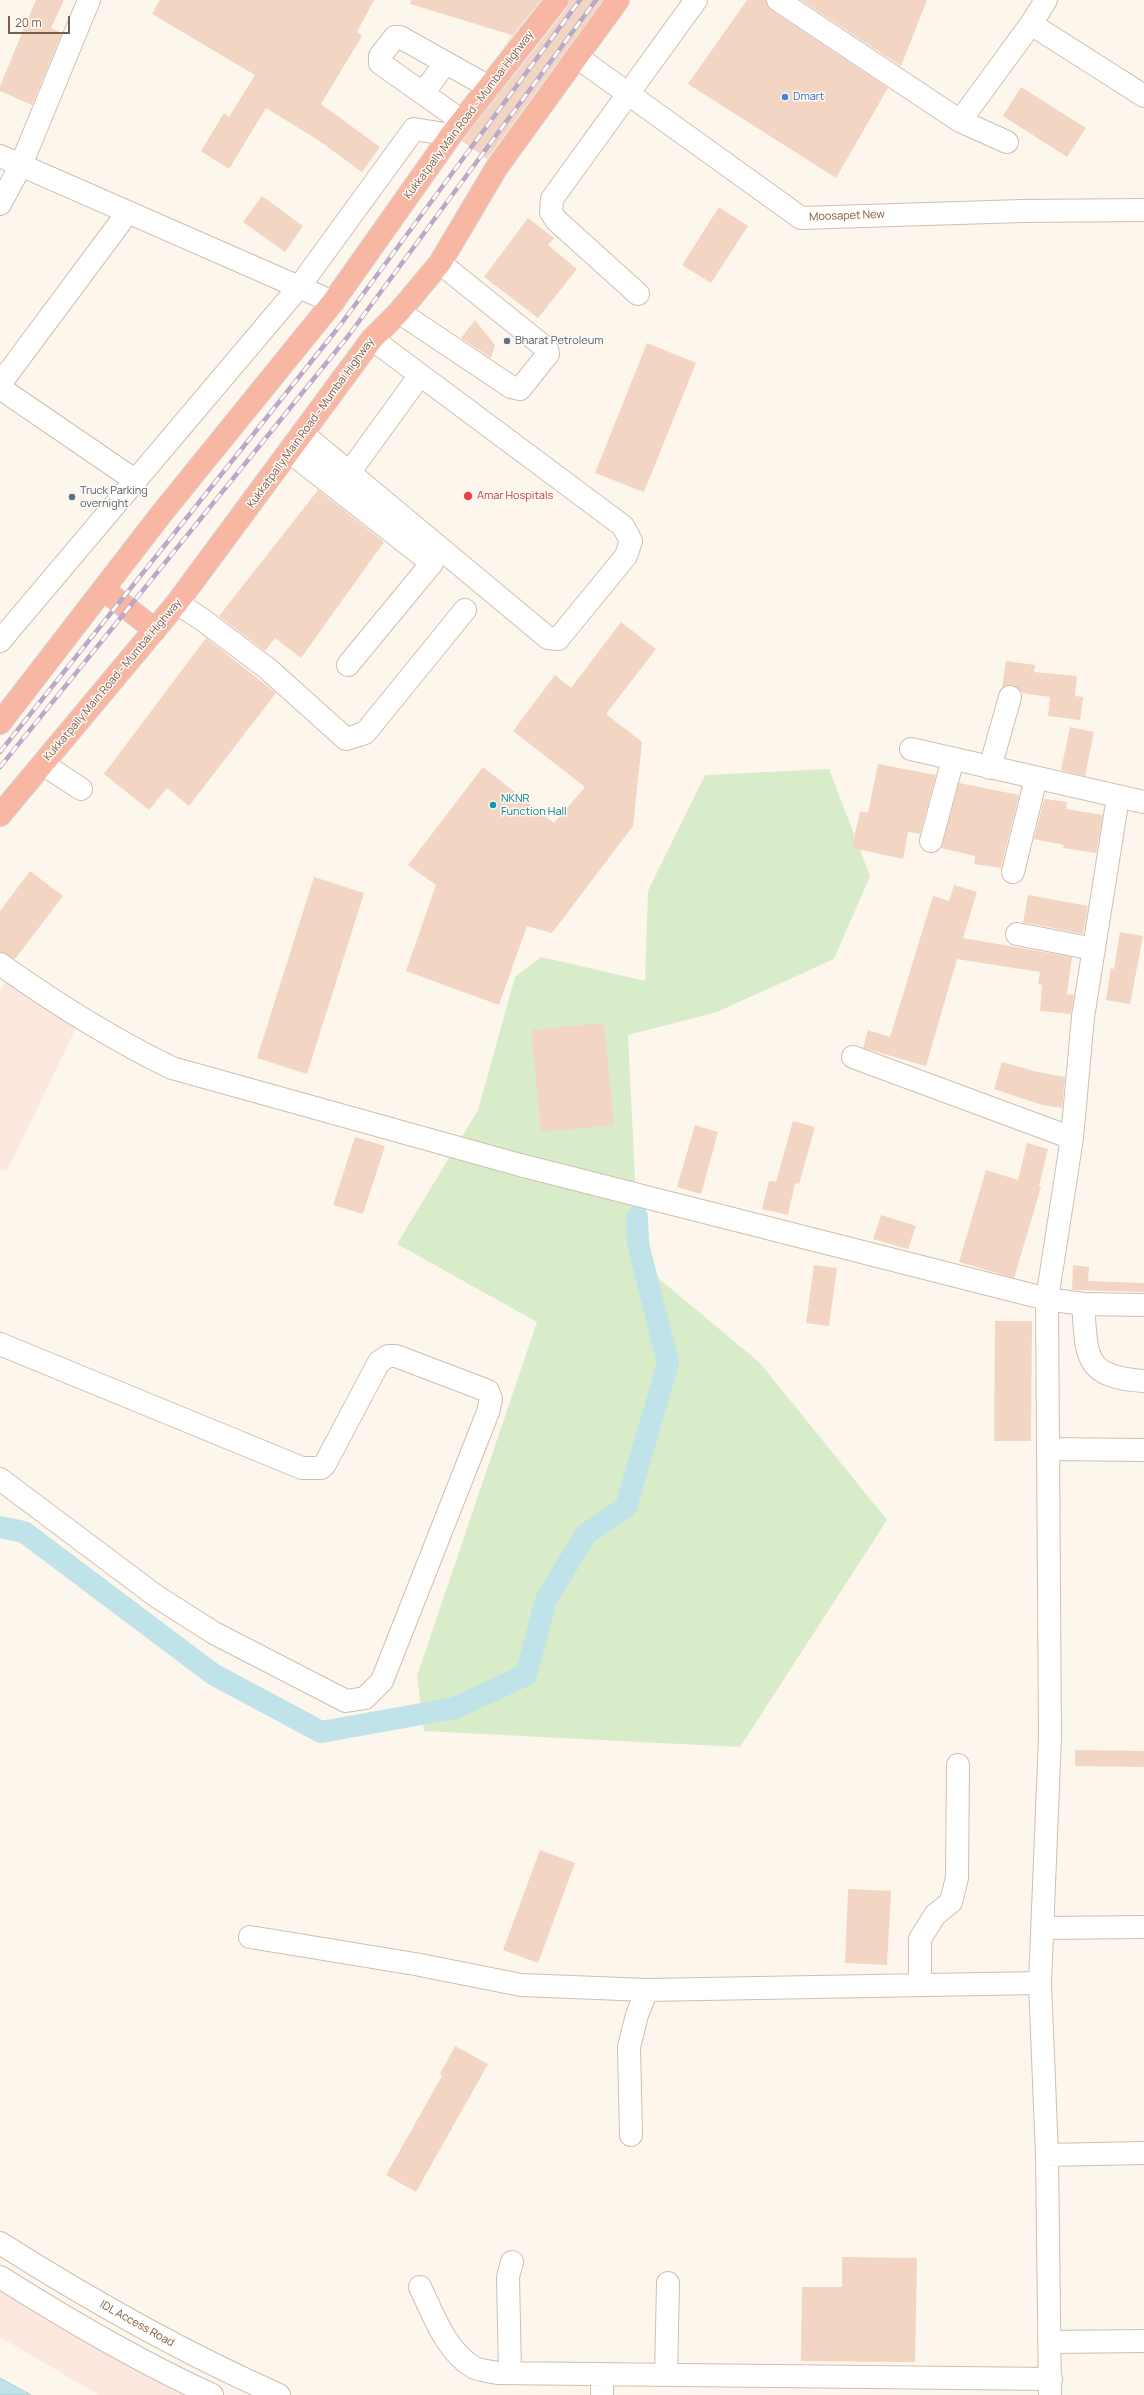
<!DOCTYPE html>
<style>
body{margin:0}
#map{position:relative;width:1144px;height:2395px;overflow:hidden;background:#fdf6ec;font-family:Manrope,sans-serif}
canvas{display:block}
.scale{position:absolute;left:8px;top:16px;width:62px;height:18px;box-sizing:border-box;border:2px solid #7a5c4d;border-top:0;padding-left:5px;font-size:12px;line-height:14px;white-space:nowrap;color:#7a5c4d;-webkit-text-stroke:3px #fffaf3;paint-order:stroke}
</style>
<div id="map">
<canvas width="1144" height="2395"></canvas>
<div class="scale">20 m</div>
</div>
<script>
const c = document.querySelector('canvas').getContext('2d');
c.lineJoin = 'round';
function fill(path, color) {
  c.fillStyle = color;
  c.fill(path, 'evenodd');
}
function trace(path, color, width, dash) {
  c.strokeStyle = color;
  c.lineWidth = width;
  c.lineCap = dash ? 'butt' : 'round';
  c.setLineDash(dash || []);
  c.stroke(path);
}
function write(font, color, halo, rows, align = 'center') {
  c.font = font + ' Manrope,sans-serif';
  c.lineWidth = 3;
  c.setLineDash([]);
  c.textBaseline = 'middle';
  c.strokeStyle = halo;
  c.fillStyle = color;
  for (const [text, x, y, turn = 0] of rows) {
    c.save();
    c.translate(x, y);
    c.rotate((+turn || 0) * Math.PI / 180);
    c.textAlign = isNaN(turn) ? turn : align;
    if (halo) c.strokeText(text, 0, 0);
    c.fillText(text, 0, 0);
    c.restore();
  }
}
fill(new Path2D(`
 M8 980 77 1026 7 1171 0 1169V990Z
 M0 2286 192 2395H99L0 2337Z`), '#fde8e0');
fill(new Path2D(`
 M829 769 870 876 834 959 717 1012 628 1035 639 1262 760 1363 887 1520 740 1747 424 1731 417 1676 537 1322 397 1244 478 1110 515 977 541 957 645 981 648 891 705 775Z`), '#d8ecc9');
const water = new Path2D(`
 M0 2378 31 2395H0Z`);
fill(water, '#bfe3e8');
trace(water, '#a5d3da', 1);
trace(new Path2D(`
 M0 1527 24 1532 213 1674 321 1732 455 1708 526 1675 546 1600 586 1534 626 1507 668 1363 638 1244 637 1217`), '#bfe3e8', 22);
fill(new Path2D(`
 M36 0H64L51 28 62 33 32 105 0 91V86Z
 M160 0H374L357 32 362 36 321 104 380 147 362 172 318 140 266 108 229 169 201 151 224 113 229 117 255 75 152 14Z
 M411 0H541L499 53 512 35 410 4Z
 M569 0H603L487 159 462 141 567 8Z
 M747 0H766L771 10 888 88 836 178 688 84Z
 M801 0H927L901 66Z
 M1021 87 1086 128 1067 157 1003 116Z
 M262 196 303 226 285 252 243 222Z
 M719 207 748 226 711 283 682 265Z
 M528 218 554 238 548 245 577 269 538 318 484 277Z
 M475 320 495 345 491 358 461 338Z
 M647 343 696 363 644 492 595 473Z
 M318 490 384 542 301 658 275 638 265 651 219 616Z
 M621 622 656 649 606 714 642 742 633 826 552 933 527 926 499 1005 406 971 436 885 408 865 483 767 554 823 585 787 513 731 555 675 571 688Z
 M206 638 276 693 189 806 167 788 149 810 104 774Z
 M1006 661 1035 665 1034 672 1077 676 1075 696 1083 697 1080 720 1048 716 1050 697 1022 693 1013 685 1002 688Z
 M1070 727 1094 732 1085 776 1061 770Z
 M878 764 936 775 920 834 908 832 903 859 852 848 860 811 868 813Z
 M959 783 1019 795 1001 868 974 864 975 856 941 848Z
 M1044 799 1067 802 1066 809 1103 815 1096 853 1063 848 1064 845 1034 839Z
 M30 871 63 896 15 959 0 952V911Z
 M314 877 364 893 307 1074 257 1058Z
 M954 885 977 892 963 938 1072 957 1067 994 1074 995 1071 1014 1040 1011 1042 985 1038 984 1040 972 957 959 926 1066 863 1048 868 1030 890 1037 933 896 949 901Z
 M1028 895 1088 906 1083 934 1023 922Z
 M1120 932 1143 936 1130 1004 1106 1000 1111 968 1114 969Z
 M604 1023 614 1125 541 1132 531 1030Z
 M1002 1062 1037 1072 1065 1077 1062 1108 1042 1105 994 1089Z
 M793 1121 815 1127 799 1184 795 1183 788 1215 762 1209 769 1181 776 1182Z
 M695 1125 718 1132 701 1194 677 1187Z
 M355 1137 385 1146 363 1214 333 1205Z
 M1027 1143 1048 1149 1039 1186 1041 1187 1014 1278 959 1262 986 1170 1018 1180Z
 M881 1215 916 1226 908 1249 873 1239Z
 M814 1265 837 1268 829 1326 806 1323Z
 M1073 1265 1089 1267 1088 1281 1144 1283V1292L1074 1290 1072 1289Z
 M995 1321H1032L1031 1441H994Z
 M1075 1750 1144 1751V1767L1075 1766Z
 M540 1850 575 1863 538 1963 503 1950Z
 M848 1889 891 1891 887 1965 845 1963Z
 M455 2046 488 2064 416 2192 386 2175 442 2076 440 2074Z
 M842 2257 917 2258 915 2362 801 2361 802 2287H842Z`), '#f3d5c3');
const minor = new Path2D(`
 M778 0 960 121 1031 24 1144 96
 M1031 24 1046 0
 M577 57 801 218 1022 211 1144 210
 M423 93 445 64
 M462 121 380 63V56L395 37H400L489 87
 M960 121 1007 142
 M0 156 333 302
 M0 204 21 165 89 0
 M638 294 556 220 551 212 552 199 696 0
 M399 312 511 387 520 389 548 354 547 349 440 263
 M0 384 128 212
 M0 388 136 481
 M303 434 548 638 558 639 626 556 631 541 623 526 372 339
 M290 452 432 563 348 665
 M349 473 420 375
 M177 603 203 620 268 669 346 739 365 733 465 610
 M0 641 299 287 414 129 451 135
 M911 749 1144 802
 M43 764 81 789
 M990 768 1010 697
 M931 841 953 759
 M1013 872 1036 778
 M1017 934 1094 949
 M0 964C55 1003 112 1039 172 1068L520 1165 1047 1299 1083 1304 1144 1305
 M853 1057 1072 1138
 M1083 1304C1087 1357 1083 1377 1144 1381
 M0 1344 302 1468H321L325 1464 379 1362 388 1356H396L488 1391 491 1399 488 1412 382 1681 365 1698 346 1701 214 1633 156 1596 0 1479
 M1050 1449 1144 1450
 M1043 1928 1144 1927
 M250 1937 415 1964 521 1985 647 1990 1040 1983
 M920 1985V1939L935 1915 951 1902 957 1878 958 1765
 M631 2135 629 2047 637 2015 647 1990
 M1047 2155 1144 2153
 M0 2243C90 2300 182 2352 279 2395
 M0 2277C68 2320 138 2361 212 2395
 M420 2287C433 2314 446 2351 473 2367 480 2371 490 2371 497 2373L1051 2379
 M1051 2342 1144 2341
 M510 2373 508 2277 512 2262
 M666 2375 668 2283
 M602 2395V2374
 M1050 2395 1047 2155 1040 1983 1050 1737 1047 1299 1072 1138 1083 1017 1118 797`);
const highway = new Path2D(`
 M103 589 155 630
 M0 723 162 513 333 302 451 135 557 0
 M0 815 177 603 372 339 399 312 440 263 497 167 618 0`);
trace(minor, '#d1beb0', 24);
trace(highway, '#dad1cd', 24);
trace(minor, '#fff', 22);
trace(highway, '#f7b7a3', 22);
const rail = new Path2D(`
 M0 752 338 328 580 0
 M0 767 349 335 596 0`);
trace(rail, '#b9a8c9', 4.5);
trace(rail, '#fffaf3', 3, [9]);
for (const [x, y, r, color] of [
 [785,97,4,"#3f7fe0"],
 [507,341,4,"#5c6f8a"],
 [468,496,5,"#e0444e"],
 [72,497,4,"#5c6f8a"],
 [493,805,4,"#0f9aa8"]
]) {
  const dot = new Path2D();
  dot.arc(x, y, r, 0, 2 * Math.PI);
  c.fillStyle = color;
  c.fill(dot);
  trace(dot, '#fffaf3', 1.5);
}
write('11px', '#366cbe', '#fffaf3', [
 ["Dmart",793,97]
], 'left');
write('11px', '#7a5c4d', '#fffaf3', [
 ["Kukkatpally Main Road - Mumbai Highway",469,115,-53],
 ["Moosapet New",847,216,-2],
 ["Kukkatpally Main Road - Mumbai Highway",311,423,-54],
 ["Kukkatpally Main Road - Mumbai Highway",113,680,-50],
 ["IDL Access Road",137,2324,29]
]);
write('11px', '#4e5e75', '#fffaf3', [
 ["Bharat Petroleum",515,341],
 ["Truck Parking",80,491],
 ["overnight",80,504]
], 'left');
write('11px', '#be3a42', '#fffaf3', [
 ["Amar Hospitals",477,496]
], 'left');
write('11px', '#0d838f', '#fffaf3', [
 ["NKNR",501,799],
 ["Function Hall",501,812]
], 'left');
</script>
